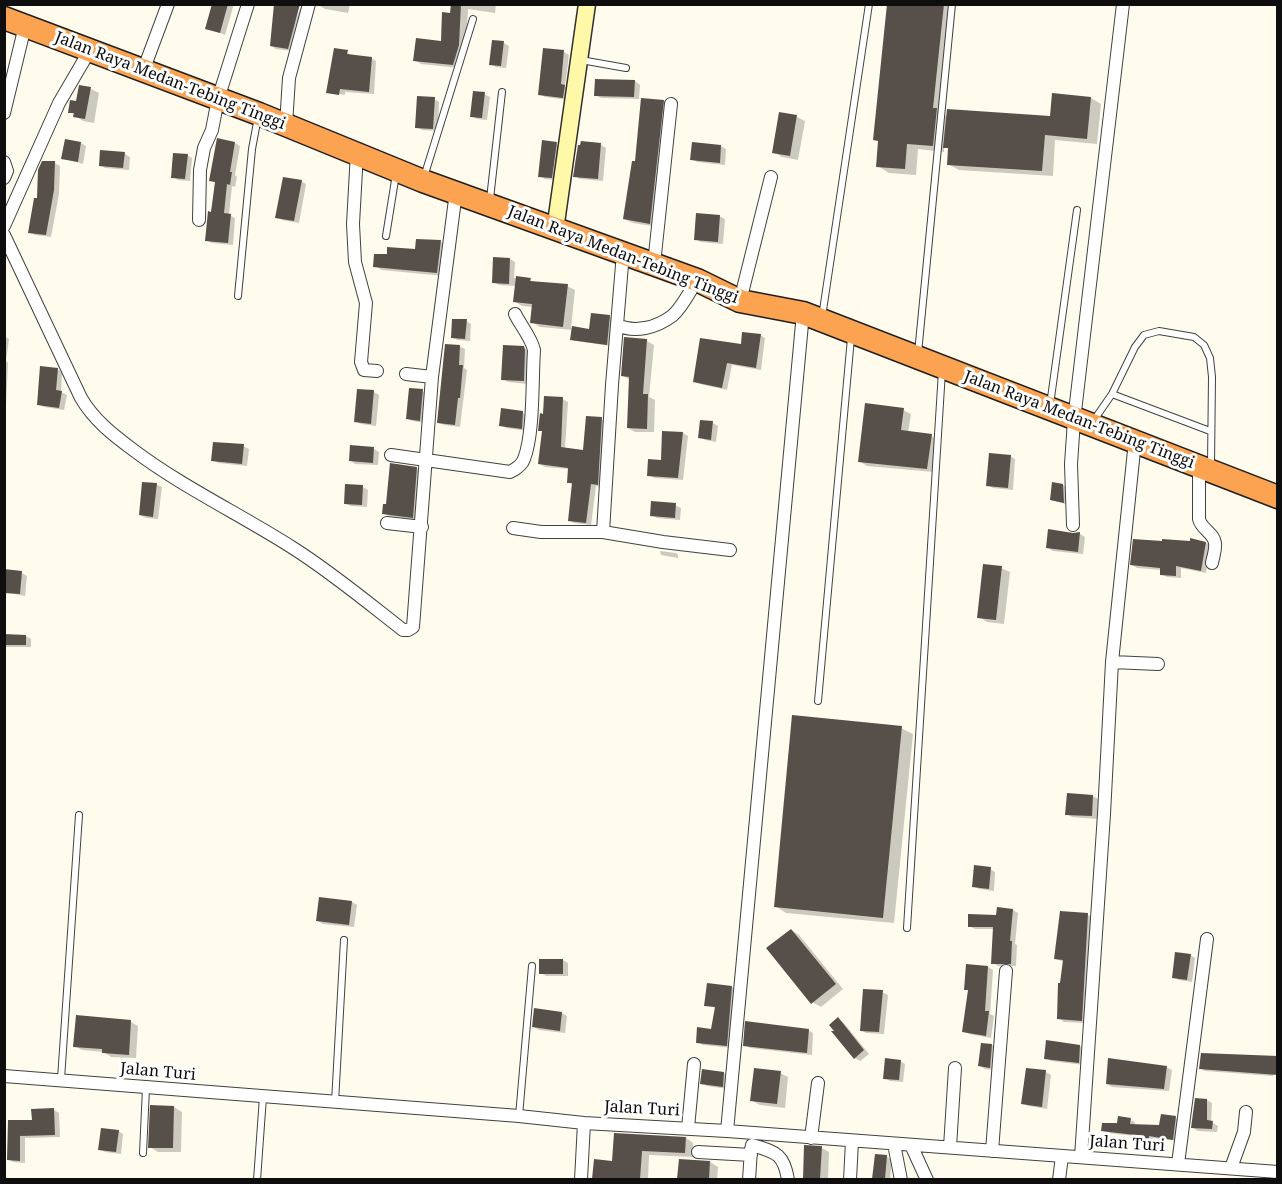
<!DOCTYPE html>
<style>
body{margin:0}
#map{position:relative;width:1282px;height:1184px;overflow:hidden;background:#fffcee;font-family:"Noto Serif",serif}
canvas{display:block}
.frame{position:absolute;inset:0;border:6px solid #0e0e0e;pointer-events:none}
</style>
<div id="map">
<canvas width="1282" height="1184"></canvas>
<div class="frame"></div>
</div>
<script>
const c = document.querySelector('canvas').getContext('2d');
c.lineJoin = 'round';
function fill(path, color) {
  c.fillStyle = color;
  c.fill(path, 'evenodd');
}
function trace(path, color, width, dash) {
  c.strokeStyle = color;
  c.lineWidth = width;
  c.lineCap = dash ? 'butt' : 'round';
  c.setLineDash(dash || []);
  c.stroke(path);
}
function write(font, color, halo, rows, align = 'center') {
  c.font = font + ' "Noto Serif",serif';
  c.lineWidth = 6;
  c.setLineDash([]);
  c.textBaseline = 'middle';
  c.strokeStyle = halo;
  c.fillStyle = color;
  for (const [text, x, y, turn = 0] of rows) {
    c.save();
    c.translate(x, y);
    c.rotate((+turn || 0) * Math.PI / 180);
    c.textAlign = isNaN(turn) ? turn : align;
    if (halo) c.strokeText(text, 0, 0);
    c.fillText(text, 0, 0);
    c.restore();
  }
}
fill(new Path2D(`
 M214 4H234L225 35 207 28Z
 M302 4H307L293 51 276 49 271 46 293 27Z
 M321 4H350L348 13 325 9 320 6Z
 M453 4H496L495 13 468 9 466 49 460 68 421 64 415 60 442 43Z
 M888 4H955L944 114 948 117H1051L1091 98 1101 104 1097 144 1055 140 1053 176 959 170 948 164 949 149 944 146V152L918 149 916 175 889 173 878 166 880 142 874 139Z
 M504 43 509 46 506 68 496 67 491 64Z
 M347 52 352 56 371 58 376 61 374 94 345 92V95L327 92Z
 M564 52 569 55 565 87 570 89 568 100 545 97 540 94Z
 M635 81 640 85 639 99 601 98 596 95Z
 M81 87 91 89 99 93 94 123 83 121 70 112 78 102Z
 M484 94 490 97 487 120 477 119 472 116Z
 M434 99 439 102 438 131 422 130 417 127Z
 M663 101 672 106 658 227 633 223 624 219 636 163Z
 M781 114 797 117 805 121 798 160 782 157 774 152Z
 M81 143 86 146 83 164 63 158Z
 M235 143 240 146 235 175 237 177 235 187 232 186 229 215 235 218 233 245 212 243 206 240 216 183 211 180Z
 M582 143 601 145 606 148 603 181 580 179 575 176Z
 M694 143 721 146 726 149 725 165 697 162 692 159Z
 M556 144 562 147 557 180 545 179 540 176Z
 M102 151 125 154 130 157 129 170 105 168 100 165Z
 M187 155 192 158 190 181 178 180 173 177Z
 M55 163 60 166 59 194 51 237 35 235 30 232 38 200Z
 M301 181 306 184 299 223 282 220 277 217Z
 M719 216 725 219 723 244 701 242 695 239Z
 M417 240 441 242 448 246 444 276 382 270 375 266 388 255 417 250Z
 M510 259 515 262 514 278 530 280 536 283 567 286 575 290 571 328 590 331 609 316 614 319 611 346 576 341 571 339 573 330 540 327 532 322 533 307 522 306 514 301 516 286 499 285 493 282Z
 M466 321 471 324 470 341 458 340 452 337Z
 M760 335 765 338 761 370 732 365 727 390 700 384 695 381 742 346Z
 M4 336 9 339 6 361 8 363 6 406Z
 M626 339 647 341 654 345 649 397 655 400 654 432H635L628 428 630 380 623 376Z
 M459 346 465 349 464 368 467 370 460 427 444 425 438 422Z
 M524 348 529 351 528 384 508 382 503 379Z
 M57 369 62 372 61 392 67 395 64 410 44 407 38 404Z
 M358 390 374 392 379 395 376 426 361 424 355 421Z
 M422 391 428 394 425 423 412 421 407 418Z
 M562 399 568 402 565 449 584 452 601 419 607 422 603 487 596 486 591 525 574 523 569 520 573 485 568 482 569 469 545 467 540 464 544 415Z
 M502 410 523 413 528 416 527 431 506 428 501 425Z
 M903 410 911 414 908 433 931 436 939 440 934 472 867 466 859 461Z
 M713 423 718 426 716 442 705 440 700 437Z
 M683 433 688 436 683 480 654 478 649 475 663 461Z
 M243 446 249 449 247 466 218 463 213 460Z
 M374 449 379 452 378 465 355 464 350 460Z
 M1010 456 1015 459 1013 490 993 488 987 485Z
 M416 468 422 472 418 520 389 516 384 513Z
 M156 484 162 487 158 519 146 518 140 515Z
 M1063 485 1068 488 1069 505 1051 500Z
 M363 487 368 490 367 507 351 506 345 503Z
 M675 505 681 508 680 520 657 518 651 515Z
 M1080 534 1085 537 1083 554 1053 551 1048 548Z
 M1205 542 1210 545 1206 573 1181 568V578L1167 577 1161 574 1162 570 1137 568 1132 565Z
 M660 551 676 553 678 555V558L661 555Z
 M1001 568 1010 572 1004 624 987 622 979 617Z
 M22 573 27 576 25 596 4 592Z
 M4 636H26L31 639V647H4Z
 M901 728 913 734 894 923 786 913 775 906Z
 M1093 796 1098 799 1097 819 1072 817 1067 814Z
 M990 869 995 872 994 891 979 889 974 886Z
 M352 902 357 905 354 927 323 924 318 921Z
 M998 908 1013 910 1018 913 1015 944 1017 945 1016 966H998L993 963 994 929H975L969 926 997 917Z
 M1088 915 1093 918 1087 1023 1064 1022 1059 1018 1064 962 1056 959Z
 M791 930 799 935 843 989 821 1007 812 1002Z
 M1190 955 1195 958 1192 982 1179 980 1173 977Z
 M563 960 568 963V976H546L541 973Z
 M968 966 988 967 993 970 990 1014 994 1016 991 1038 969 1034 964 1031 970 991 966 989Z
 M732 987 737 990 732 1048 703 1045 698 1042 713 1030 716 1008 706 1005Z
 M882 992 888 995 884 1034 866 1033 861 1030Z
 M535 1010 562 1013 567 1016 565 1033 539 1030 534 1027Z
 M838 1019 843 1022 869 1054 860 1061 855 1058 837 1033Z
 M131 1022 138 1026 136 1058 111 1057 104 1052 82 1050 75 1046Z
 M808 1030 813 1033 812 1055 750 1048 745 1045Z
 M992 1045 997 1048 995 1070 985 1069 980 1066Z
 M1080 1046 1085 1049 1084 1065 1051 1061 1046 1058Z
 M1274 1060 1273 1076 1205 1071 1200 1068Z
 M900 1061 905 1064 903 1082 890 1081 885 1078Z
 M1166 1067 1172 1070 1169 1091 1112 1087 1107 1084Z
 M1027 1069 1046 1072 1051 1075 1047 1109 1028 1106 1023 1103Z
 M724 1073 729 1076 728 1089 707 1086 702 1083Z
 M780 1073 788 1077 785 1108 760 1105 751 1100Z
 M1196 1100H1207L1212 1103 1211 1122 1218 1126 1217 1132 1198 1131 1193 1128Z
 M174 1107 182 1112 181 1152H158L150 1147Z
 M54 1110 59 1113 60 1137 25 1138V1163L13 1162 8 1159 9 1121 33 1122Z
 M1175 1118 1180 1120 1177 1141 1153 1138V1145H1141L1136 1142V1136L1107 1133 1103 1130 1130 1120 1135 1122 1134 1125 1161 1126Z
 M118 1131 123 1134 121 1154 105 1152 100 1149Z
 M615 1134 686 1138 693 1143V1157L649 1155 648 1180H593L595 1161 614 1163Z
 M806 1147 822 1148 829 1152 828 1180H804Z
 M876 1156 887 1157 892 1160 890 1180H874Z
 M680 1161 710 1162 718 1167 717 1180H679Z`), '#0003');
fill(new Path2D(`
 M212 4H228L220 33 205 29Z
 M274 4H300L288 49 270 46Z
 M451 4H461L459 45 453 65 413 61 416 38 441 41 442 12 450 13Z
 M887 4H944L933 108H937L933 146 907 144 905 169 876 167 878 141 873 140Z
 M492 40 504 41 501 66 489 65Z
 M334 48 348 50 347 54 372 57 369 92 340 89 339 95 326 93Z
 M543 48 564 50 561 84 565 85 563 98 538 95Z
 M595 79 635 80 634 97 594 96Z
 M79 85 91 87 85 119 73 117 74 113H68L70 100 76 101Z
 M473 91 485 92 482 118 470 117Z
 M1052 93 1091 97 1087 139 1045 135 1042 171 947 165 948 148H943L947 109 1050 116Z
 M417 96 435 97 433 129 415 128Z
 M641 98 664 100 650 224 623 219 632 161H635Z
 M779 112 797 115 790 156 772 153Z
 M217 138 235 142 230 172H232L230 185 227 184 224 213 231 214 228 243 205 241 208 211 211 212 215 182 209 181Z
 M65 139 81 142 78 162 61 159Z
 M542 140 557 142 552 178 538 177Z
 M581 141 601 143 598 179 573 177 578 145H580Z
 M692 142 721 145 720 163 690 160Z
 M100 150 125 152 123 168 99 166Z
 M173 153 188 154 185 179 171 178Z
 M42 161H55L54 190 46 235 28 233 34 198H37L38 170Z
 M283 177 302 180 294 221 275 218Z
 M696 213 720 215 718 242 694 240Z
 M416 239 441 240 437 273 373 267 374 254H387V247L415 249Z
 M493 257 510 258 509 284 492 283Z
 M516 276 531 278 530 281 568 284 563 327 530 323 532 304 513 302Z
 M591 313 610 315 607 345 570 340 572 326 589 329Z
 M452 319H467L465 339 451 338Z
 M742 332 761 334 756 368 727 363 722 388 693 382 700 338 741 344Z
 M624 337 647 339 643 394H648L647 429 627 428 629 377 621 376Z
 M445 344 460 345 459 365H463L460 398H458L455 425 437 423Z
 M503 345 524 346 525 350 524 381 501 380Z
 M40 366 58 368 56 390 62 391 59 408 37 405Z
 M409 388 423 389 420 421 406 419Z
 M357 389 374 390 371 424 354 422Z
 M544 396 563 397 561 447 583 450 586 416 602 417 598 485 591 484 586 523 568 521 572 483H567L568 468 538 464 542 431H538L540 413 543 414Z
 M865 403 904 408 901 430 932 434 927 469 858 462Z
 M501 408 523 411 522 429 499 426Z
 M700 420 713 421 711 440 698 438Z
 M662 431 683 432 678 478 647 476 648 459 661 460Z
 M213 442 244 444 242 464 211 461Z
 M350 445 374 447 373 463 349 461Z
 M989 453 1011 455 1008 488 986 486Z
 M390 463 417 467 413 518 382 514 383 504H386Z
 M142 482 157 483 153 517 139 515Z
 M1052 482 1063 484 1064 503 1050 500Z
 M345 484 363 485 362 505 344 504Z
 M651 501 676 503 675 518 650 516Z
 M1048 529 1073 533 1080 532 1078 552 1046 548Z
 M1190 538 1206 542 1201 571 1176 566V576L1160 575V568L1130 565 1133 539 1162 541V539L1190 541Z
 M983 564 1002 566 996 620 977 618Z
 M4 569 22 571 20 594 4 593Z
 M4 634 26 635V645H4Z
 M792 715 902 726 883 918 774 907Z
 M1067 793 1093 795 1092 816 1065 815Z
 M974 865 991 867 989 889 972 887Z
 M319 897 352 901 349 925 316 921Z
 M997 907 1013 909 1010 941H1012L1011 964H991L993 927H968V914L996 915Z
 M1060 911 1088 913 1082 1021 1057 1019 1058 983H1060L1063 960 1054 959Z
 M791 929 836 984 811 1004 766 948Z
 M1175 952 1191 954 1187 980 1172 978Z
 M539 959H563V974H539Z
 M966 964 988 966 985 1011H989L986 1036 962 1032 968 990H964Z
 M707 983 732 986 727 1046 696 1043 697 1027 711 1029 715 1007 704 1006Z
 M863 989 883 990 879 1032 860 1031Z
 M534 1008 562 1012 560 1031 532 1027Z
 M76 1015 131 1020 129 1055 102 1053V1049L73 1047Z
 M838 1017 864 1050 854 1059 831 1031H834L829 1025Z
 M745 1021 809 1029 807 1053 743 1046Z
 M1046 1040 1080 1045 1079 1063 1044 1059Z
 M981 1043 992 1044 990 1068 978 1066Z
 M1201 1053 1278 1056V1075L1199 1069Z
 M885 1058 901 1060 899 1080 883 1079Z
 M1108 1058 1167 1066 1164 1089 1106 1084Z
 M754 1068 781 1071 777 1104 750 1101Z
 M1026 1068 1046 1070 1042 1107 1021 1104Z
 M702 1069 724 1072 723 1087 700 1084Z
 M1195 1098 1207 1099V1120L1213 1121 1212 1129 1191 1128Z
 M150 1105 174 1106 173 1148H148Z
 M54 1108 55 1135 20 1136V1161L7 1160 8 1120H32L31 1109Z
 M1161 1114 1176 1116 1173 1140 1149 1136V1144L1135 1143V1135L1101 1131 1102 1123H1117L1118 1116 1131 1118 1130 1124 1159 1125Z
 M101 1128 119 1130 116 1152 98 1150Z
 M614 1133 686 1137 685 1153 642 1151 640 1179H592L594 1159 612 1161Z
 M804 1145 822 1146 820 1179H803Z
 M875 1154 887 1155 885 1179H872Z
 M679 1159 710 1161 709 1179H677Z`), '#574f49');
const lane = new Path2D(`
 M581 60 626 68
 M424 177 473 19
 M490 199 502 92
 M386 236 396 174
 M238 296 252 149 258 117
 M822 317 869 4
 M918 353 952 4
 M1112 394 1210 431
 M1050 405 1077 210
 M1094 420 1112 394 1135 347 1144 335 1159 331 1194 337 1204 345 1210 358 1212 377 1211 465
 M818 701 851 338
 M907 928 942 371
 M61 1079 79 815
 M335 1102 344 940
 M519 1116 532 966
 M143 1153 146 1088
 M257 1180 263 1097`);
const street = new Path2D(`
 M143 71 168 4
 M4 113 25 26
 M286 125 289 78 309 4
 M357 152 353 224 355 262 366 303 361 362 364 370 377 371
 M4 162 7 171 4 178
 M199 220 200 170 204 148 212 130 218 99 248 4
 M4 226 59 103 90 50
 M4 235 81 398C94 420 112 434 132 449 182 487 240 514 293 548 331 572 367 602 403 630H408L413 627 432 377 456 192
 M654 264 671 104
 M740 301 771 177
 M617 325C635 333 656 328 672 316 682 308 690 291 697 280
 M406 374 432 377
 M391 455 510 472C516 469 522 465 524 459 534 434 532 379 534 350 531 337 521 326 515 314
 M1199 466V519C1201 529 1214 533 1215 543 1216 550 1213 557 1212 563
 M387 523 422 527
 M1073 525 1071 464 1074 420 1123 4
 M513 528 541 532H603L612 385 623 253
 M603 532 663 542 730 550
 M1112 662 1158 664
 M4 1076 519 1116 584 1123 727 1131 1278 1172
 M688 1128 694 1064
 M727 1131 803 313
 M811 1138 818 1083
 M894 1144 901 1180
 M752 1145C775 1152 784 1153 788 1180
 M911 1145 927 1180
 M950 1147 955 1068
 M992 1151 1006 971
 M698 1152 751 1155
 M1081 1157 1104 814 1112 662 1135 441
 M1178 1164 1207 939
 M1231 1168 1244 1132 1246 1112
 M581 1180 584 1123
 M749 1180 751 1149
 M850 1180 852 1141
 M1059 1180 1062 1156`);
const secondary = new Path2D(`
 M555 230 587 4`);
const highway = new Path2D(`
 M4 18 259 114 423 181 697 280 740 301 803 313 1278 497`);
trace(lane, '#414141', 8);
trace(street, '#414141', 14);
trace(secondary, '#303030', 19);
trace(highway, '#1f1f1f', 25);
trace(lane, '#fff', 6);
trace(street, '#fff', 12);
trace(secondary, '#fff8a9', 16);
trace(highway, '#fba350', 22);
write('16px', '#0e0e0e', '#fff', [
 ["Jalan Raya Medan-Tebing Tinggi",170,81,21],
 ["Jalan Raya Medan-Tebing Tinggi",623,255,21],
 ["Jalan Raya Medan-Tebing Tinggi",1079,420,21],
 ["Jalan Turi",158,1072,5],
 ["Jalan Turi",642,1109,3],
 ["Jalan Turi",1127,1144,4]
]);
</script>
